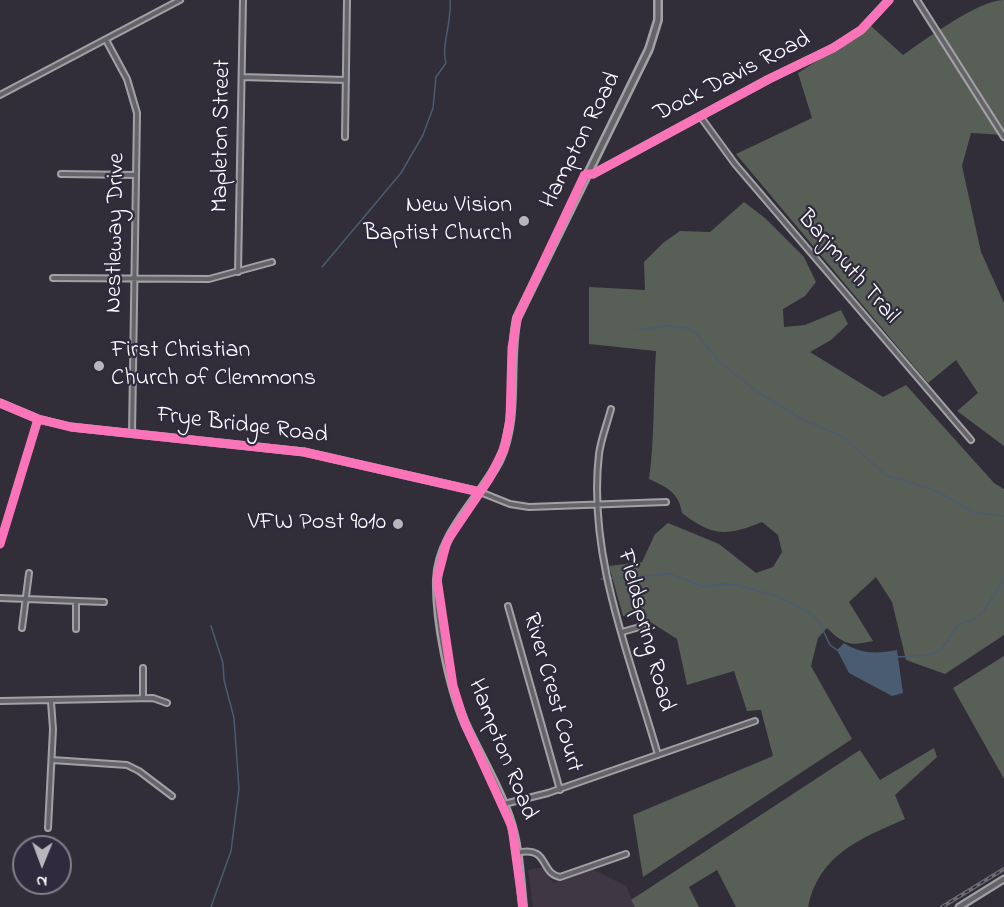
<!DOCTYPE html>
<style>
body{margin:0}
#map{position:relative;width:1004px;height:907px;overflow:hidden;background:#312e39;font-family:"Indie Flower",sans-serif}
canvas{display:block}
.north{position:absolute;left:12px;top:835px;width:60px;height:60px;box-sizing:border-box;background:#2f2a3d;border:2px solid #827f8b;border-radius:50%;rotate:181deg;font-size:16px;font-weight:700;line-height:24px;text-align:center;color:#fff}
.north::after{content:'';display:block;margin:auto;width:21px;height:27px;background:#b7b6ba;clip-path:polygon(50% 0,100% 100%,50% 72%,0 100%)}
</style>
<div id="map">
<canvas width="1004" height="907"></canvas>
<div class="north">N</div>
</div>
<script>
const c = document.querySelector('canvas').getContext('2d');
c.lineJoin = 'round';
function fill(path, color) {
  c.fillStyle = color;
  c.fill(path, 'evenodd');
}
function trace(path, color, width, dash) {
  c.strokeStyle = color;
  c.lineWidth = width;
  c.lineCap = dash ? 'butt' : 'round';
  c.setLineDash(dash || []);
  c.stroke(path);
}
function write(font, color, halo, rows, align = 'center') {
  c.font = font + ' "Indie Flower",sans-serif';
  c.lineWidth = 4.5;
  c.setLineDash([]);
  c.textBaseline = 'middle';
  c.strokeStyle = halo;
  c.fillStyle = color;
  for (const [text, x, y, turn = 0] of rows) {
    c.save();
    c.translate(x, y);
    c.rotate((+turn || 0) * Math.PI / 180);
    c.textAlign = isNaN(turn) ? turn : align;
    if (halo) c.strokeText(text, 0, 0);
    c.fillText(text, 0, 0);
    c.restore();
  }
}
fill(new Path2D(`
 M544 867 553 883 590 868 626 886 635 907H533L528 870Z`), '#3f3743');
fill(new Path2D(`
 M1004 0V135L971 133 962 166 981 252 1004 303V446L957 411 978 393 956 360 928 383 736 154 812 118 798 73 871 26 903 55C925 40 978 0 1004 0Z
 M744 202 765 218 804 257 816 282 805 296 783 309 784 327 805 325 841 310 848 324 831 340 810 352 883 397 906 385 994 483 1004 489V635L945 674 906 660 892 602 876 577 849 602 873 641C850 646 844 645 827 628L818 638 811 666 852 739 643 877 633 815 773 756 761 710 747 711 734 671 687 685 677 639 641 616H623L609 566 642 562 655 534 668 523 719 544 756 573 773 567 782 552 778 535 762 522C727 536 713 537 682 513 679 493 667 487 649 479 655 436 653 394 656 351L589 344V287L645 290 644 262 663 243 680 231 710 232Z
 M1004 656V779L953 688Z
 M934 748 937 757 895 795 905 819C860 839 819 854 808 907H736L717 870 689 887 699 907H635L631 900 860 750 880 780Z`), '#585f56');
fill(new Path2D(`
 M844 643C861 654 876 654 897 650L903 693 892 696 849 673 837 650Z`), '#4a5c71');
trace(new Path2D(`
 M322 267 401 173 423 135 433 108 436 77 446 63C441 44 452 23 450 0
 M634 330 669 326 687 328 696 333 719 361 756 391 804 420 843 437 886 475 937 491 973 512 1004 516
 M601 579 670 574 705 587 722 584 737 585 777 596 810 613 819 622 830 645 837 650
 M897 657 928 655 941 650 958 625 974 619 984 611 1004 578
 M211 907 231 851 239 789 234 718 224 680 223 663 211 626`), '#4a5c71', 1.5);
const minor = new Path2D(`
 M917 0 1004 137
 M106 40 127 79 137 113 132 434
 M242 77 346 80
 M0 95 180 0
 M700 116 735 164 971 440
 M345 137 347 0
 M61 174 136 175
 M238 272 243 0
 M53 278 209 279 272 262
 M611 409C607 424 601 439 599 454 587 556 631 659 658 755
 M480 492 510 504 529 507 666 502
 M0 544 38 419
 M0 598 104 602
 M76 602V629
 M508 606 560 790
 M22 628 29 573
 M622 632 643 626
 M143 698V668
 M0 701 153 698 167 703
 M52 760 127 765 139 771 172 796
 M504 804 548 793 755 721
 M48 828 53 729 51 702
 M517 853C550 845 539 873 560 877L626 854`);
const tertiary = new Path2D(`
 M585 174H593L769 79 833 48 861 30 889 0
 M0 403 38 419 71 427 304 452 480 492
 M959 907 1004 879`);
const secondary = new Path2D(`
 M523 907C520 877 519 846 509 817 498 785 479 754 465 723 449 686 436 620 437 580 438 534 479 500 499 461 520 417 507 365 517 318L649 49 658 20V0`);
trace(minor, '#a2a1a6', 8);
trace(tertiary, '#a2a1a6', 9);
trace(secondary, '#a2a1a6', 10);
trace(minor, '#656469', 4);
trace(tertiary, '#656469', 4.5);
trace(secondary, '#656469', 5);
const rail = new Path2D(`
 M942 907 1004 869`);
trace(rail, '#6d6b71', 4);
trace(rail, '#2f2a3d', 1.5, [4.5]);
trace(new Path2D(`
 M0 403 38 419 71 427 304 452 480 492
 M0 544 38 419
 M523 907 512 827 465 724 453 686 437 579 447 541 489 479 504 449 510 420 512 348 517 318 585 174H593L769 79 833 48 861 30 889 0`), '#fb73b8', 9);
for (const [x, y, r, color] of [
 [524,221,6,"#b7b6ba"],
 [99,366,6,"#b7b6ba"],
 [398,524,6,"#b7b6ba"]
]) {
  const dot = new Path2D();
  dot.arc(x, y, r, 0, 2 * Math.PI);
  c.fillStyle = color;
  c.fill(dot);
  trace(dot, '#2f2a3d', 2);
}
write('24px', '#fff', '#2f2a3d', [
 ["Dock Davis Road",733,78,-27],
 ["Mapleton Street",223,136,-89],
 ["Hampton Road",582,141,-63],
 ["Nestleway Drive",117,233,-89],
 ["Barjmuth Trail",847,268,49],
 ["Frye Bridge Road",242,427,7],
 ["Fieldspring Road",644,631,75],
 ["River Crest Court",551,693,74],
 ["Hampton Road",501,750,68]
]);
write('24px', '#fff', '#2f2a3d', [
 ["New Vision",512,207],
 ["Baptist Church",512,235],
 ["First Christian",111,352,"left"],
 ["Church of Clemmons",111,380,"left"],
 ["VFW Post 9010",386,524]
], 'right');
</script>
